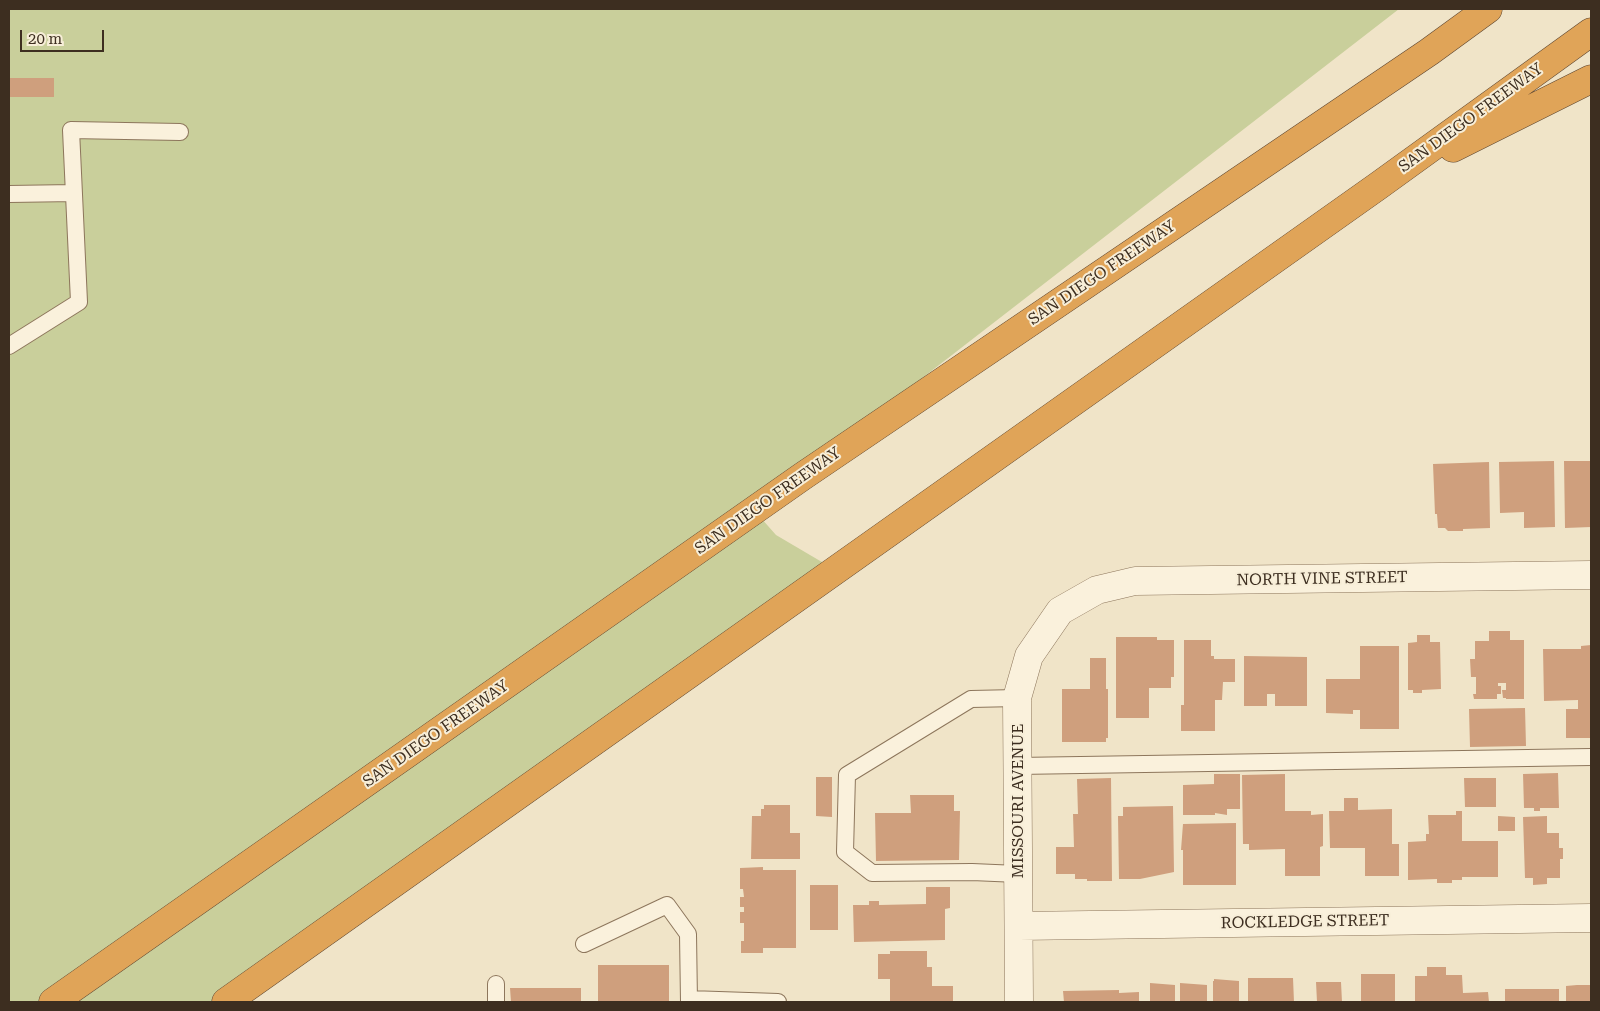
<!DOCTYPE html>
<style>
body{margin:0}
#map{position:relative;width:1600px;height:1011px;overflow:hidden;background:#f0e4c8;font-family:"Roboto Serif",serif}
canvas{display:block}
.frame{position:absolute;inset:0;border:10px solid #3d2e20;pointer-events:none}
.scale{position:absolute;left:20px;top:30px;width:84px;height:22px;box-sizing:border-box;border:2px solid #3d2e20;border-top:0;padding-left:6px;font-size:15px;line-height:18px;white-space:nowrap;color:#3d2e20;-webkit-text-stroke:4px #f7eed8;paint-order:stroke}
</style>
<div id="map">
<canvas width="1600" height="1011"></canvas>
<div class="frame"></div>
<div class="scale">20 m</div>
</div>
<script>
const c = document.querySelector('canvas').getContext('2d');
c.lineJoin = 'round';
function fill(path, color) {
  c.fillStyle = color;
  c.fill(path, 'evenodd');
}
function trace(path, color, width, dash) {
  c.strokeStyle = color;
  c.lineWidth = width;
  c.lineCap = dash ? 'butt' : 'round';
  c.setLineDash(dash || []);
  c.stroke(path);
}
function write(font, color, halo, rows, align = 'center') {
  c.font = font + ' "Roboto Serif",serif';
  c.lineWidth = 4;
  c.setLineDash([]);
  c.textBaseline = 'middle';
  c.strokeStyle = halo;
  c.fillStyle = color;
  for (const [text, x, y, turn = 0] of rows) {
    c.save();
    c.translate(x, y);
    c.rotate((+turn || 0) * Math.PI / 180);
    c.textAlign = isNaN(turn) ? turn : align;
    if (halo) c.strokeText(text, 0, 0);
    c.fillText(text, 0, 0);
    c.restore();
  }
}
fill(new Path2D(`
 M9 9H1399L753 509 776 535 827 565 236 1002H9Z`), '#c9cf9b');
fill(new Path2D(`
 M9 78H54V97H9Z
 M1554 461 1555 527 1524 528V512L1500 513 1499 462Z
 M1564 461H1591V527L1565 528Z
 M1489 462 1490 528 1463 529V531H1448L1445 528H1438L1437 514H1435L1433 464Z
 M1489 631H1510V640H1524V699H1506V698H1503L1502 690H1506V683H1498V686H1501V694H1497V699H1474L1473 694H1476V677H1471L1470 659H1475V641H1489Z
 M1417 635H1430V642H1440L1441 689 1422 690V693H1413V690H1408V643L1417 642Z
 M1116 637H1157V640H1174V677H1171V688H1149V718H1116Z
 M1184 640H1211V656H1214V659H1235V682H1223L1222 700H1215V731H1181V705H1184Z
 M1591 645V738H1566V709H1578V700L1544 701 1543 649H1581V646Z
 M1360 646H1399V729H1360V710H1353V714L1326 713V679H1360Z
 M1244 656 1307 657V706H1275V694H1267V706H1244Z
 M1090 658H1106V689H1108V738H1106V742H1062V689H1090Z
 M1525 708 1526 746 1470 747 1469 709Z
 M1558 773 1559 808H1540V811H1534V808H1524L1523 774Z
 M1214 774H1240V809H1227V815L1215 813V815H1183V785L1214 784Z
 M1285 774V811H1311V815L1323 814V846L1320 847V876H1285V849L1249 850V844H1243L1242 775Z
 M816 777H832V817L816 816Z
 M1111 778 1112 881H1087V879H1075V874H1056V847H1074L1073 814H1078L1077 779Z
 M1464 778H1496V807H1465Z
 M910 795H954V811H960L959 860 876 861 875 813H911Z
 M1344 798H1358V810L1392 809V844H1399V876H1365V848H1330L1329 811H1344Z
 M764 805H790V833H800V859H751L752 816H761V809H764Z
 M1173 806 1174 872 1140 879H1119L1118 816H1123V807Z
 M1456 811H1462V841H1498V877H1462V880H1452V883H1437V879L1408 880V842L1426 841V834H1429L1428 815H1456Z
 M1498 816 1515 817V831H1498Z
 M1547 816V833H1559V848H1563V859H1560V878H1547V884L1533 885V878H1525L1523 817Z
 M1236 823V885H1183V850H1181L1183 824Z
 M763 867V870H796V948H763V953H741V941H744V923H740V912H744V907H740V897H744L743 889H740V868Z
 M810 885H838V930H810Z
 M926 887H950V908L945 909V940L854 942 853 905H869V901H879V905L926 904Z
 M890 951H927V967H932V986H953V1002H890V979H878V954H890Z
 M598 965H669V1002H598Z
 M1427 967H1446V975H1462L1463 993 1488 992 1489 1002H1415V976H1427Z
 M1361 974H1395V1002H1361Z
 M1248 978H1293L1294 1002H1248Z
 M1214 979 1239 981V1002H1213V981H1214Z
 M1316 982H1341L1342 1002H1317Z
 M1150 983 1175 985V1002H1150Z
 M1180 983 1207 985V1002H1180Z
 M1577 985H1591V1002H1566V986Z
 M510 988H581V1002H511Z
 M1505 989H1559V1002H1505Z
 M1119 990V993L1139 992V1002H1064L1063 991Z`), '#cf9f7d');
const lane = new Path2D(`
 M9 194 74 193
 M9 346 79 302 71 130 180 132
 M1017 698 971 699 847 775 845 852 872 873 972 872 1018 874
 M1017 766 1591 757
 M584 944 667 905 688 934 689 1002
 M689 999 778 1002
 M496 1002V984`);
const street = new Path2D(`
 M1019 926 1591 918
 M1019 1002 1017 698 1029 656 1060 611 1097 590 1135 581 1591 575`);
const highway = new Path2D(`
 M1453 148 1591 79
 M53 1002 803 476 1429 52 1488 9
 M226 1002 1378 186 1591 32`);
trace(lane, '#8d765c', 18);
trace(street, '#8d765c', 29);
trace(highway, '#5b4430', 29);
trace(lane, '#faf1dc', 16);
trace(street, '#faf1dc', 28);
trace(highway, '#e0a458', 28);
write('16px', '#3d2e20', '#f7eed8', [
 ["SAN DIEGO FREEWAY",1471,118,-36],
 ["SAN DIEGO FREEWAY",1102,273,-34],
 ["SAN DIEGO FREEWAY",768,501,-35],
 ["NORTH VINE STREET",1322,579,-1],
 ["SAN DIEGO FREEWAY",436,734,-35],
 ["MISSOURI AVENUE",1018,801,-90],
 ["ROCKLEDGE STREET",1305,922,-1]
]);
</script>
